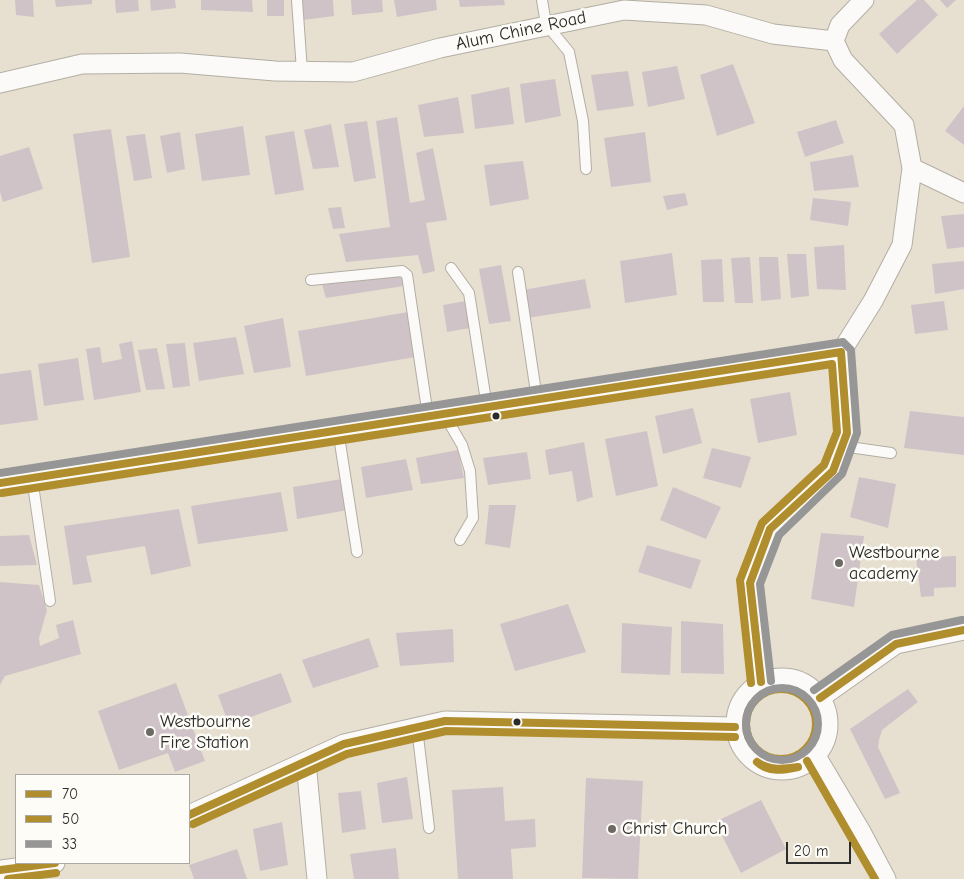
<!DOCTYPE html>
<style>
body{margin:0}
#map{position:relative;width:964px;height:879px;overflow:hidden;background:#e7e0d0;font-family:"Comic Neue",sans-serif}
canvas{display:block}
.legend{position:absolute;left:15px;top:774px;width:175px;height:90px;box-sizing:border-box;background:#fdfcf7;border:1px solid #a9a8a5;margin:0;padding:6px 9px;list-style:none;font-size:15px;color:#2b2b2b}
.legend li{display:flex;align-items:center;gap:10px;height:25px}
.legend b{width:25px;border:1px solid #a9a8a5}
.scale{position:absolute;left:786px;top:842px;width:65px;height:22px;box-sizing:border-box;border:2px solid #2b2b2b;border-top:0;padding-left:6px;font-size:15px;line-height:18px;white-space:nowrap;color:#2b2b2b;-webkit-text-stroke:4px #fdfcf7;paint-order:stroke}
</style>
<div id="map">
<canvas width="964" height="879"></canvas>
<ul class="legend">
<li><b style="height:6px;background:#b08e2e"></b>70</li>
<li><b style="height:6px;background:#b08e2e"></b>50</li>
<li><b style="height:6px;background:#979696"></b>33</li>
</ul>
<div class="scale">20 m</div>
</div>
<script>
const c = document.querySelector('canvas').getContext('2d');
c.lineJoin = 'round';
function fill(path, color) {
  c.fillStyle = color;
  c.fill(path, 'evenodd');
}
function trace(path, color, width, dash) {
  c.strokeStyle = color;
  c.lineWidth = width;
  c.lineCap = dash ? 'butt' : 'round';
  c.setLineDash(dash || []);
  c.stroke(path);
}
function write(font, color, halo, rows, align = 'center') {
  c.font = font + ' "Comic Neue",sans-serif';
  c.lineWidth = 5;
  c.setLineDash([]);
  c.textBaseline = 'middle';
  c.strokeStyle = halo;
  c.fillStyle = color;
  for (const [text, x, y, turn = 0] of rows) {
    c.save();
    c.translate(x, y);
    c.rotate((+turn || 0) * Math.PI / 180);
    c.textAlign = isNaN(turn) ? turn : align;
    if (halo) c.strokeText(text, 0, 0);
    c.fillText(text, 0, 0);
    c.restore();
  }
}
fill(new Path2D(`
 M15 0H33L34 17 16 15Z
 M55 0H92V4L56 7Z
 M115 0H138L139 11 116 13Z
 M150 0H175L176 8 151 11Z
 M201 0H252L253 12 201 10Z
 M267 0H284V16H267Z
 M302 0H333L334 16 303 20Z
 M351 0H382L383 12 352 15Z
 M394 0H436L437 10 397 17Z
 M459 0H504L505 5 460 7Z
 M917 0H924L938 15 897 54 879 34Z
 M940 0H956L947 8Z
 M733 64 755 123 717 136 700 75Z
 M677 66 685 99 648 107 642 72Z
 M628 71 634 106 597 111 591 75Z
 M555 79 561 116 525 123 520 84Z
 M509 87 514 124 475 129 471 95Z
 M458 97 464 133 424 137 418 105Z
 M964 106V145L945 131Z
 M397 117 410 203 425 200 416 153 433 148 447 220 426 223 435 271 423 274 418 255 346 262 339 234 390 227 376 121Z
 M836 120 844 143 805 157 797 132Z
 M367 121 376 178 354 182 344 124Z
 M331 124 339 167 313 169 304 130Z
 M243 126 250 175 202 181 195 134Z
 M111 129 130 257 92 263 73 134Z
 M294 131 304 190 275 195 265 136Z
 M180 132 185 169 167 173 160 136Z
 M645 132 651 182 611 187 604 138Z
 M145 134 152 178 134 181 126 136Z
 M29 147 43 189 3 202 0 192V156Z
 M853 155 859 187 814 191 810 162Z
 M523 161 529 199 490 206 484 165Z
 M685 193 688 205 667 210 663 196Z
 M813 198 851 202 848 226 810 220Z
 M341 207 345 228 333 229 328 208Z
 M964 214V247L947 249 941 216Z
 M844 245 846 290 817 289 814 247Z
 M672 253 677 295 625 303 620 261Z
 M787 254H806L809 296 791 298Z
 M750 257 753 303H735L731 258Z
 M759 257H778L781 299 761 301Z
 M722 259 724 302H703L701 260Z
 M964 261V289L935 294 932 264Z
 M501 265 511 321 489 324 479 269Z
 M402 274 404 286 326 298 322 284Z
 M585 279 591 308 527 318 523 290Z
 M466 301 470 328 447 332 443 305Z
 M944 301 948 330 915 334 911 305Z
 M408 312 415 357 306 376 298 331Z
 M283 318 291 367 254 373 244 326Z
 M236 337 244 374 199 381 193 343Z
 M132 341 141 392 94 400 86 349 100 347 102 363 122 359 119 344Z
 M185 343 190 386 173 388 166 344Z
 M157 348 165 389 146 390 138 350Z
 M78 358 84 400 44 406 38 364Z
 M31 370 38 420 0 425V374Z
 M790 392 797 435 758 443 750 399Z
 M693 408 702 443 663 454 655 416Z
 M910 411 964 417V455L904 448Z
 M647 431 658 486 616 496 605 439Z
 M584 442 593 497 577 502 572 471 549 475 545 450Z
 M712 448 751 457 741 488 703 478Z
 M458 450 464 478 421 484 416 458Z
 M527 452 531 479 488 485 483 458Z
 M406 459 413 490 366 498 361 467Z
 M859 477 896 484 888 528 850 517Z
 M342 479 348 510 297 519 293 487Z
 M673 487 721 507 706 539 660 520Z
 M281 492 288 531 198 544 191 506Z
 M489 505H516L510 548 485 544Z
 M179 509 191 566 151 575 145 546 86 556 92 582 73 585 64 526Z
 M821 533 864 536 854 607 811 599Z
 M29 535 37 565 0 566V536Z
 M647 545 701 560 691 589 638 572Z
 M956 556V587L934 588V596L921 597 916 558Z
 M0 582 39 585 47 610 39 638 40 646 59 638 56 625 73 620 81 654 5 676 0 685Z
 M568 604 586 652 515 671 500 624Z
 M681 621 723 624 724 674 681 673Z
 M622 623 672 627 670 675 621 673Z
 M453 629 454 662 400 666 396 633Z
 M369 638 379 667 313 688 302 660Z
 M281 673 292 702 229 725 218 695Z
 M176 683 205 761 175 772 168 753 119 770 98 711Z
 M908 689 918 702 882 730 879 740 878 747 900 793 885 799 850 729Z
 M407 777 413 819 382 823 377 783Z
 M586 778 643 781 638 879 582 878Z
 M503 787 505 821 535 819 536 847 511 849 513 879H458L452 790Z
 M361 791 366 829 342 833 338 793Z
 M761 800 786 849 741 873 715 822Z
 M282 822 288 865 260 871 253 829Z
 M396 848 399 879H354L350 854Z
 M237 849 247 879H194L189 865Z`), '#cfc3c8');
const service = new Path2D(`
 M297 0 302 71
 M542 0 546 24 569 52 583 121 586 169
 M451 268 469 293 487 407
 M518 272 537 399
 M311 280 402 271 407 275 428 416
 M444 414 462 445 470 471 473 518 460 540
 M338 430 357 552
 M842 446 891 453
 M32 478 50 601
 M417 728 429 828`);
const minor = new Path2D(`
 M834 41 840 25 864 0
 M0 83 82 64 180 63 275 71 353 72 440 48 624 10 706 15 773 34 834 41
 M912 168 964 193
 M0 483 841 352
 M736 724a46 46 0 1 1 92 0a46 46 0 1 1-92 0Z
 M761 682 750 583 770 529 833 471 847 433 841 352 873 301 902 245 912 168 904 125 843 60 834 41
 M820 698 896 644 964 630
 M816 756 860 830 886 879
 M306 762 317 879
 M189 815 344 744 445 721 735 727
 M0 870 55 863`);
trace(service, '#b2aea4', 12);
trace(minor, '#b2aea4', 21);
trace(service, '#fbfaf8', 10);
trace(minor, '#fbfaf8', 19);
trace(new Path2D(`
 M0 483 841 352
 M761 682 750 583 770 529 833 471 847 433 841 352
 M820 698 896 644 964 630
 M757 762C769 771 784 769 798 767
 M757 762C768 773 784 770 798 767
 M189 815 344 744 445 721 735 727
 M0 870 55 863`), '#b08e2e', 8);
trace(new Path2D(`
 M2 493 832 364 837 432 824 465 762 523 740 580 751 683
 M746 724a35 35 0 1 1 70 0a35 35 0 1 1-70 0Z
 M807 761 875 879
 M193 824 347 754 446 731 735 737
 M8 879 56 873`), '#b08e2e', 8);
trace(new Path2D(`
 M0 473 843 342 851 350 857 433 842 474 779 535 760 584 771 681
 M746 724a36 36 0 1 1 72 0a36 36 0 1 1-72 0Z
 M814 690 892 635 962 620`), '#979696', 8);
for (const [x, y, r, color] of [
 [496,416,4.5,"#2b2b2b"],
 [839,563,5,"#6d6a65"],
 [517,722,4.5,"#2b2b2b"],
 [150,732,5,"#6d6a65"],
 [612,829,5,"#6d6a65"]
]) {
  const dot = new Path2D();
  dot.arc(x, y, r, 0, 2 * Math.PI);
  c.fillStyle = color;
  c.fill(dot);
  trace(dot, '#fdfcf7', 2);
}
write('18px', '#2b2b2b', '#fdfcf7', [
 ["Alum Chine Road",521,31,-12]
]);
write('18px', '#2b2b2b', '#fdfcf7', [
 ["Westbourne",849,553],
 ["academy",849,574],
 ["Westbourne",160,722],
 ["Fire Station",160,743],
 ["Christ Church",622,829]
], 'left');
</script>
